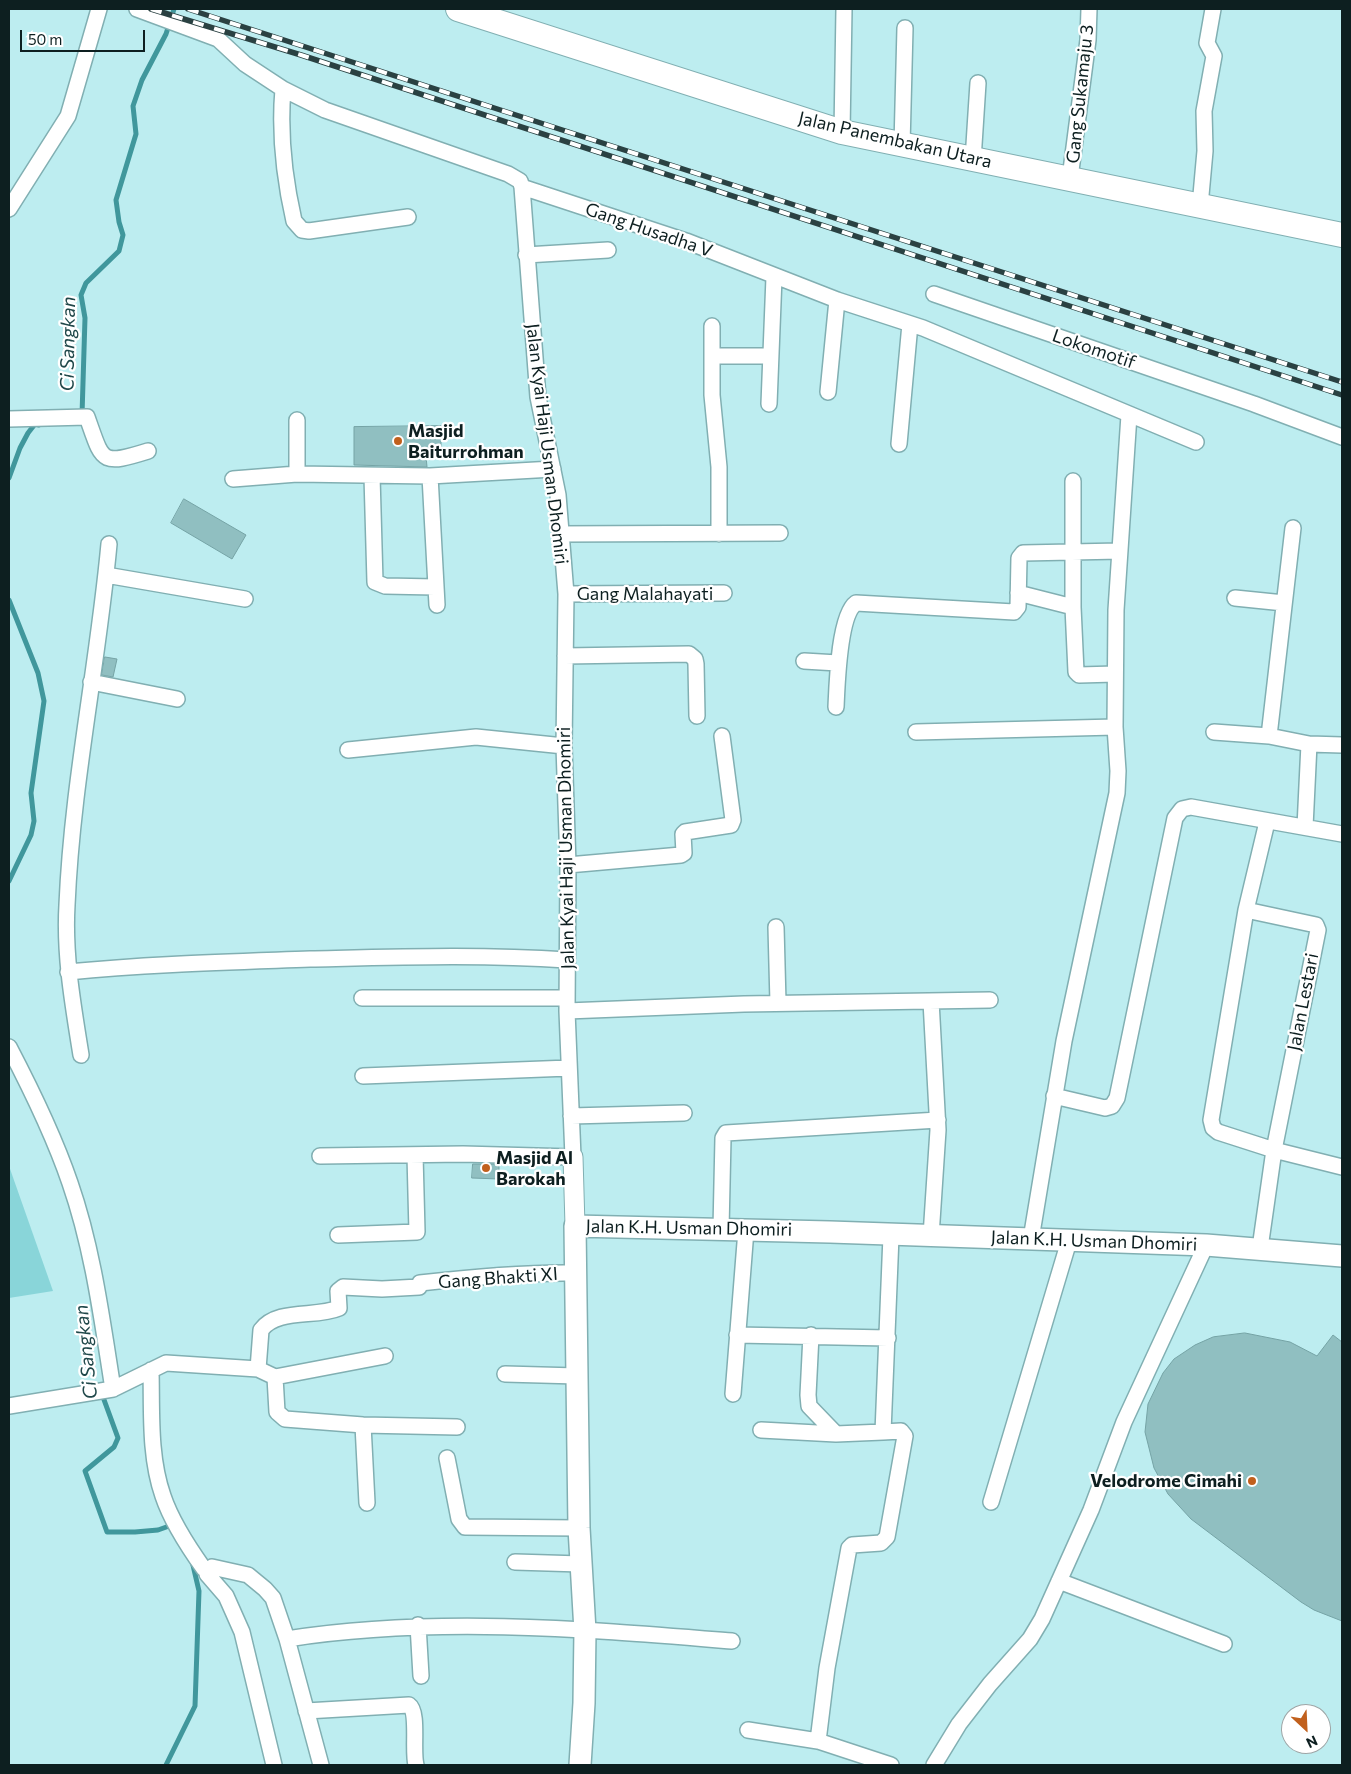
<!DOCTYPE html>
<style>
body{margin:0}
#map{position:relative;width:1351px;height:1774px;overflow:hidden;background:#bdedf0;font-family:Commissioner,sans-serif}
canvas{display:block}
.frame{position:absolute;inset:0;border:10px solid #0d1f20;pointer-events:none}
.north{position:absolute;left:1281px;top:1704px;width:50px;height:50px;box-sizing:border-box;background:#fff;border:1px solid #9ea5a6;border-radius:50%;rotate:155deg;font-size:14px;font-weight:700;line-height:20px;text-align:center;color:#0d1f20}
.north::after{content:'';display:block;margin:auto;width:18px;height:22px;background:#c1601d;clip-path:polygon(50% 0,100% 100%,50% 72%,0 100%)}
.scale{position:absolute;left:20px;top:30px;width:125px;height:22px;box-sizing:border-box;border:2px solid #0d1f20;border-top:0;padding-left:6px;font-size:15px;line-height:18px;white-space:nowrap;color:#0d1f20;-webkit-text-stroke:4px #fff;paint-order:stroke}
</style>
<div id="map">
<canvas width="1351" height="1774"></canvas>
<div class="frame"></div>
<div class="north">N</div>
<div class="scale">50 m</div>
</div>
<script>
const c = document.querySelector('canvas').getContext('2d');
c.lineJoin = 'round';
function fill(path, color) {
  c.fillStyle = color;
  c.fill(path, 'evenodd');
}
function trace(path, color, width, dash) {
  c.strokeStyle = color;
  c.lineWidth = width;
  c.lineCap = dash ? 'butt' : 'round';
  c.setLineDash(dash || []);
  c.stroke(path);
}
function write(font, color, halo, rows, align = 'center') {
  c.font = font + ' Commissioner,sans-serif';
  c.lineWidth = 4.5;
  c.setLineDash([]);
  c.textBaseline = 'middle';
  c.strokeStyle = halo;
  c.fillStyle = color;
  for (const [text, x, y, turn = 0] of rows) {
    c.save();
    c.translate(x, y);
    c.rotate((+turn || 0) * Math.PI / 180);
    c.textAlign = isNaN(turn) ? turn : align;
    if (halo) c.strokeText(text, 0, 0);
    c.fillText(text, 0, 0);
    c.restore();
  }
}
fill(new Path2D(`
 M9 1166 53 1291 9 1298Z`), '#89d5d9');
trace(new Path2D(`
 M82 415 85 318 81 295 86 283 119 251 123 235 119 222 116 200 136 134 133 106 142 80 166 34 174 9
 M9 478 20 448 28 433 35 424 39 425
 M9 600 38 673 44 701 31 793 34 821 31 835 9 881
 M104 1391 103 1397 118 1438 114 1447 85 1471 107 1532H135L158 1530 172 1525
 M166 1765 195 1706 199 1591 192 1561`), '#40979c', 5);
const building = new Path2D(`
 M441 426V455L426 456 427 467 354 465V427Z
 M184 499 246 535 232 559 171 523Z
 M105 657 117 659 113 677 102 675Z
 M473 1164H499V1179L472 1178Z
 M1245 1333 1290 1342 1317 1356 1333 1335 1342 1342V1621L1314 1610 1301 1602 1191 1519 1168 1494 1154 1468 1145 1432 1148 1404 1163 1373 1174 1359 1195 1345 1213 1337Z`);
fill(building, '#90bfc1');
trace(building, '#75a3a5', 1);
const minor = new Path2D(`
 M137 9 218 39 245 64 283 89 325 110 508 174 520 181 522 187 538 397 558 495 566 594 564 746 568 865 567 1011 573 1157 463 1154 320 1156
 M283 89C279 135 284 177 294 221L302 230 309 231 408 217
 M842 132 844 9
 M902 145 905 28
 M973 160 978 83
 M1070 178 1088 40 1089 9
 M522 187 686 241 837 300 828 392
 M1200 206 1205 151 1204 111 1214 56 1207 43 1213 9
 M9 209 68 116 99 9
 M526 255 608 250
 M934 294 1254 404 1342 437
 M837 300 923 328 1196 442
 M712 326V395L719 467V534
 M712 356H770
 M769 404 774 277
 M9 419 87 417C103 462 100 466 148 451
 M297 420V474
 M899 444 910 324
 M372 476 375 582 385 586 435 587
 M430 476 437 605
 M233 479 297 474 430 476 553 469
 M1073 481V607L1076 672 1079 675 1115 674
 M560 534 780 533
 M106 575 245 599
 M1018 593 1073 607
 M566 594 724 593
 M1235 598 1284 603
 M565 656 689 654 695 659 696 664 697 716
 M804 661 838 663
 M91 682 177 699
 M836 707C837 685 839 615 856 603L1014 612 1018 607 1019 558 1023 553 1120 551
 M916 732 1115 727
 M1214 732 1269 736 1309 744 1342 745
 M1269 736 1293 528
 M348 750 476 737 564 746
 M1267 822 1246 910 1211 1120 1213 1128 1218 1132 1274 1150 1342 1167
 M1305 827 1309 744
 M568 865 681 855 684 853 683 834 685 832 731 825 733 820 722 736
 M1246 910 1316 925 1318 930 1274 1150 1260 1248
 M776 927 778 1003
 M68 972C149 964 229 962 310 959 396 957 482 954 567 960
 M362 998H567
 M931 1001 938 1130 931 1236
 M567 1011 744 1004 990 1000
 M9 1047C32 1091 54 1136 70 1183 93 1249 102 1320 113 1389
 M81 1055C73 1005 64 955 67 905 72 784 98 665 109 544
 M363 1076 569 1068
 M1054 1096 1105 1108 1112 1106 1117 1098 1175 818 1182 809 1191 807 1342 834
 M571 1116 684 1113
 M721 1229 723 1138 726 1133 938 1120
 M338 1235 417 1232 415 1155
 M1031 1239 1064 1041 1117 793 1118 771 1115 727 1116 610 1129 415
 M737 1335 888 1338
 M811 1335 808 1395 809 1406 836 1434
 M258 1369 261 1330C277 1308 316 1318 339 1308L338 1291 343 1287 382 1289 419 1287 420 1283C472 1277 523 1272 575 1273
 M151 1370C152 1411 149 1456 163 1496 171 1520 189 1548 204 1569
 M505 1374 577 1376
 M275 1377 277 1412 285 1419 363 1425 457 1427
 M733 1394 746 1230
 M9 1406 113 1389 166 1363 258 1369 275 1377 385 1356
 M363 1425 367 1503
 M761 1430 836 1434 883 1432 891 1236
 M447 1458 459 1519 465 1527 579 1528
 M991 1502 1069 1241
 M515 1562 581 1564
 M212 1567 248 1575 265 1589 273 1598 287 1639 321 1765
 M207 1574 226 1596 242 1632 274 1765
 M1059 1581 1224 1644
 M418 1625 421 1676
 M287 1639C434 1616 584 1629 732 1641
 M306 1711 409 1705C419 1712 412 1751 416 1765
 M748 1730 818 1741 891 1765
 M818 1741 827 1668 849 1548 852 1545 881 1543 887 1537 905 1436 901 1431 883 1432
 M934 1765 959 1724 990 1684 1030 1639 1042 1619 1091 1510 1124 1422 1206 1245`);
const tertiary = new Path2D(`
 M573 1157 575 1226`);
const secondary = new Path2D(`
 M580 1765 584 1703 585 1631 579 1528 575 1226 830 1232 1206 1245 1342 1256`);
const primary = new Path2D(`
 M458 9 842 132 1342 235`);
trace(minor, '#81afb2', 18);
trace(tertiary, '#81afb2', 21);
trace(secondary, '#81afb2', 24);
trace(primary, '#81afb2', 26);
trace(minor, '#fff', 15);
trace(tertiary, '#fff', 19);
trace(secondary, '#fff', 21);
trace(primary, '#fff', 24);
const rail = new Path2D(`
 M151 9 301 55 1342 395
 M188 9 1342 382`);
trace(rail, '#2a4142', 5.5);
trace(rail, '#fff', 4, [11]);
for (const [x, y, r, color] of [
 [398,441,5,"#c1601d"],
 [486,1168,5,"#c1601d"],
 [1252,1481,5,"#c1601d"]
]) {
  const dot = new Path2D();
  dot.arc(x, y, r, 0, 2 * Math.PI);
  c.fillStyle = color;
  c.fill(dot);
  trace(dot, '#fff', 2);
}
write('18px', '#0d1f20', '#fff', [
 ["Gang Sukamaju 3",1080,94,-84],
 ["Jalan Panembakan Utara",895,140,13],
 ["Gang Husadha V",649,230,19],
 ["Lokomotif",1094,349,19],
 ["Jalan Kyai Haji Usman Dhomiri",547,444,83],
 ["Gang Malahayati",645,594],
 ["Jalan Kyai Haji Usman Dhomiri",566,848,-91],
 ["Jalan Lestari",1303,1002,-79],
 ["Jalan K.H. Usman Dhomiri",689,1228,1],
 ["Jalan K.H. Usman Dhomiri",1094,1241,2],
 ["Gang Bhakti XI",498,1278,-4]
]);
write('bold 18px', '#0d1f20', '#fff', [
 ["Masjid",408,431],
 ["Baiturrohman",408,452],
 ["Masjid Al",496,1158],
 ["Barokah",496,1179],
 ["Velodrome Cimahi",1242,1481,"right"]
], 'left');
write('italic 19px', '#20484a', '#fff', [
 ["Ci Sangkan",68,344,-89],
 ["Ci Sangkan",86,1352,-96]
]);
</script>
